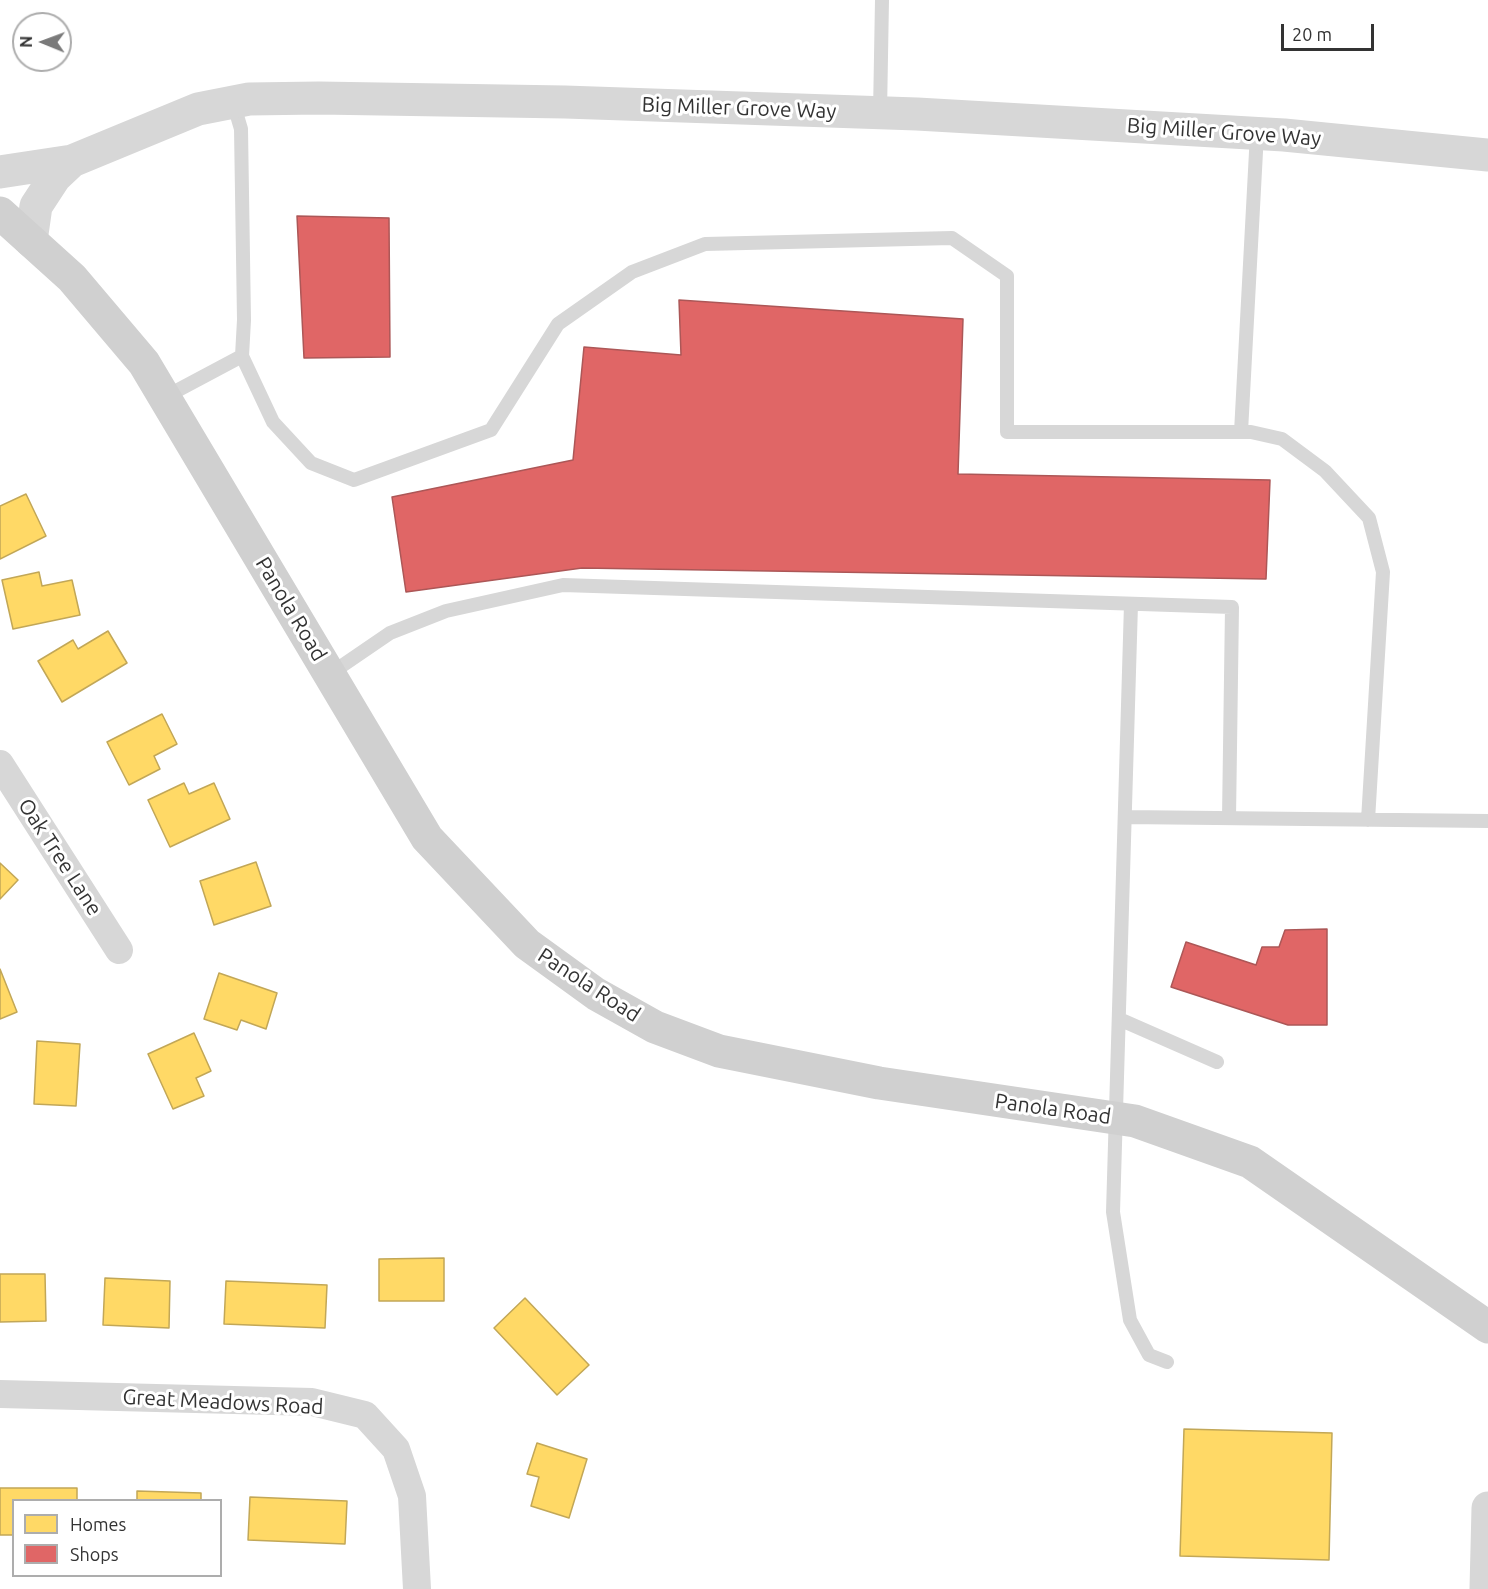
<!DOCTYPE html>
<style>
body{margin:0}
#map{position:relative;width:1488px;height:1589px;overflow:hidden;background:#fff;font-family:Ubuntu,sans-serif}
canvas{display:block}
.legend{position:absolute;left:12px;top:1499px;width:210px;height:78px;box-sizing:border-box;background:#fff;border:2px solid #adadad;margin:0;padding:8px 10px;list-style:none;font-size:18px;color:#333}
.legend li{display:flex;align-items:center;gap:12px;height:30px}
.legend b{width:30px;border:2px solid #adadad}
.north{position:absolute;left:12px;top:12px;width:60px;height:60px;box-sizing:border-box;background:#fff;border:2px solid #adadad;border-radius:50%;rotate:271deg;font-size:16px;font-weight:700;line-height:24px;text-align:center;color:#333}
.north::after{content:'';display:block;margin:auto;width:21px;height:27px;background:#7a7a7a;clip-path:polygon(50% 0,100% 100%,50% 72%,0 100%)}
.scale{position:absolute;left:1281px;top:24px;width:93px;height:27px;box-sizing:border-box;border:3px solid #333;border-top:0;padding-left:8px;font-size:18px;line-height:21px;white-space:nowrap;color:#333;-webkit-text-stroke:4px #fff;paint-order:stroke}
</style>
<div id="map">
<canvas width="1488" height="1589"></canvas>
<ul class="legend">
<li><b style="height:16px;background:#ffd966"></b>Homes</li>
<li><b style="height:16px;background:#e06666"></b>Shops</li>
</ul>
<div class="north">N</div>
<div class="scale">20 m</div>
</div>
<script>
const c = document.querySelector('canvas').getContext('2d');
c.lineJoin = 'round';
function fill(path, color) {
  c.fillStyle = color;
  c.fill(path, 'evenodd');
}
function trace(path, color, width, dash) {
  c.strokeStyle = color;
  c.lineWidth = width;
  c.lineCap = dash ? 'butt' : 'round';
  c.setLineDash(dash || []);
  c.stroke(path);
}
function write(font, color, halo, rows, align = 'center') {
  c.font = font + ' Ubuntu,sans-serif';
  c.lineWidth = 6;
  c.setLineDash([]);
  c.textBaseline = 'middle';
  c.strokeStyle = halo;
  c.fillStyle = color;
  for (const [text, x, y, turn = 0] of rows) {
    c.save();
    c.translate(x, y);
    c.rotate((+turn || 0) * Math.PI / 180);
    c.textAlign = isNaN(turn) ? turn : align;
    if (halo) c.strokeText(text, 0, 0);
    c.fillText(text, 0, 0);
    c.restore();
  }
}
const homes = new Path2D(`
 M26 494 46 536 0 559V506Z
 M39 572 42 586 72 580 80 615 13 629 2 580Z
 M108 631 127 663 62 702 38 661 73 640 78 649Z
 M162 714 177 744 154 756 160 769 129 785 107 742Z
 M184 783 189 794 214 783 230 819 170 847 148 800Z
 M256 862 271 906 214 925 200 881Z
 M0 863 18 880 0 899Z
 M0 969 17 1012 0 1019Z
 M219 973 277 993 266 1029 241 1020 237 1030 204 1019Z
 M194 1033 211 1071 196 1078 204 1096 173 1109 148 1054Z
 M37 1041 80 1044 76 1106 34 1104Z
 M444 1258V1301H379V1259Z
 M0 1274H45L46 1321 0 1322Z
 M105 1278 170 1281 169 1328 103 1325Z
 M226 1281 327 1285 325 1328 224 1324Z
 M525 1298 589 1365 557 1395 494 1328Z
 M1184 1429 1332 1433 1329 1560 1180 1556Z
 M537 1443 587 1459 569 1518 531 1506 539 1477 527 1474Z
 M0 1488H77V1500H14V1535H0Z
 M137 1491 201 1493V1500H137Z
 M250 1497 347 1501 345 1544 248 1540Z`);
fill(homes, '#ffd966');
trace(homes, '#c2a757', 1.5);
const shops = new Path2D(`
 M297 216 389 218 390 357 304 358Z
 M679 300 963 319 958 474 1270 480 1266 579 582 568 406 592 392 497 573 460 584 347 681 355Z
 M1327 929V1025H1288L1171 987 1186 942 1256 965 1262 947H1279L1285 930Z`);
fill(shops, '#e06666');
trace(shops, '#ac5757', 1.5);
trace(new Path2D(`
 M233 102 241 129 244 320 242 356
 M880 113 882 0
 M165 397 242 356 273 422 311 463 354 480 491 430 558 324 632 272 705 244 952 238 1007 276V432H1251L1282 439 1325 471 1369 518 1383 572 1368 820
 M1241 432 1257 133
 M1131 604 1113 1212 1130 1320 1149 1355 1167 1362
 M330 674 390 633 446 611 563 585 1232 607 1229 818
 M1125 817 1488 821
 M1119 1019 1217 1062`), '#d7d7d7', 14);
trace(new Path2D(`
 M0 764 119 950
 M0 1394 312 1402 365 1415 396 1449 412 1496 417 1589`), '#d7d7d7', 28);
trace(new Path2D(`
 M0 172 72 161 198 109 249 99 319 98 565 102 917 114 1284 135 1488 155
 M31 241 36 206 55 177 72 161
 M1486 1589 1488 1508`), '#d7d7d7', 33);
trace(new Path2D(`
 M0 213 72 278 144 363 427 838 527 944 596 994 655 1027 719 1051 879 1083 1135 1121 1250 1162 1488 1327`), '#d0d0d0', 33);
write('21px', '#333', '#fff', [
 ["Big Miller Grove Way",739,108,2],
 ["Big Miller Grove Way",1224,132,4],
 ["Panola Road",291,609,59],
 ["Oak Tree Lane",60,857,57],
 ["Panola Road",589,985,33],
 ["Panola Road",1053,1109,8],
 ["Great Meadows Road",223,1402,3]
]);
</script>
